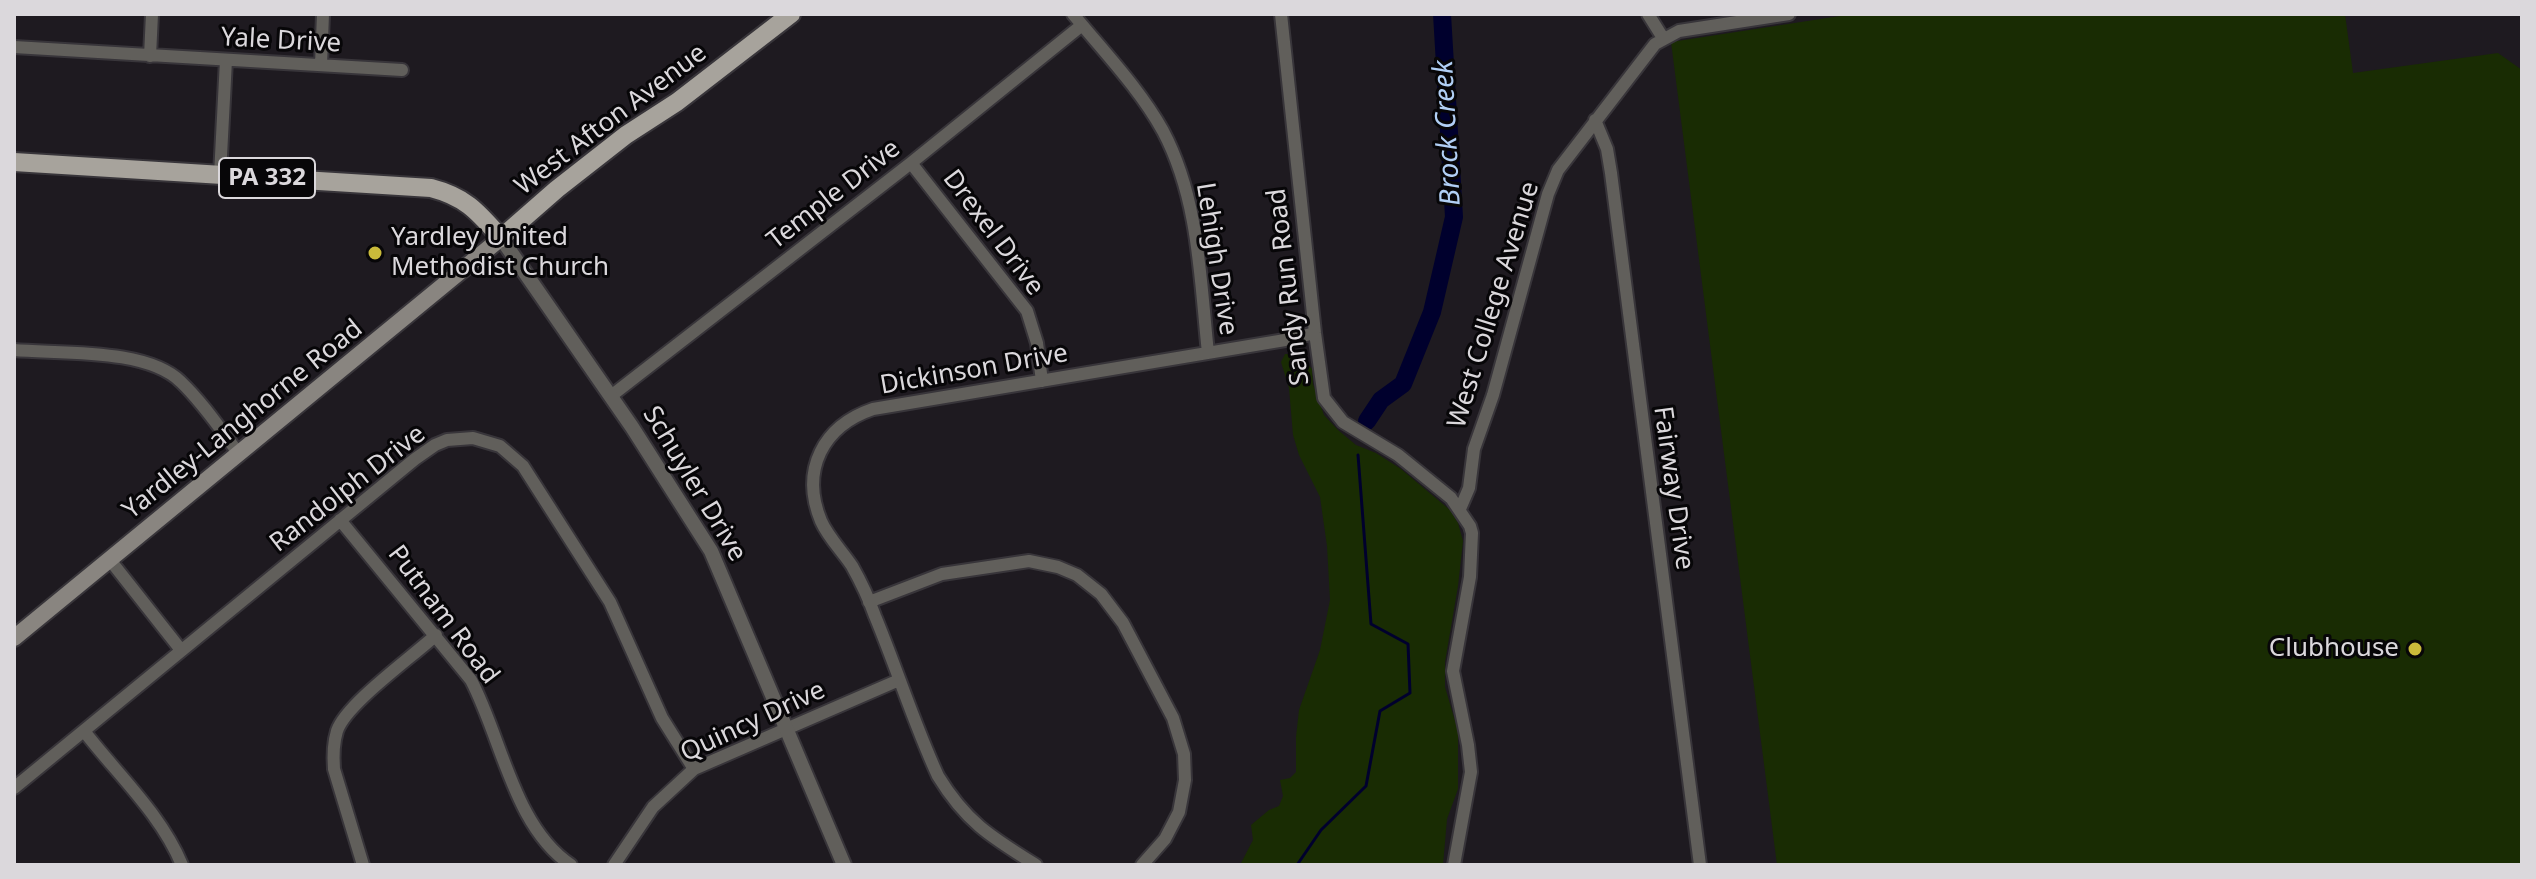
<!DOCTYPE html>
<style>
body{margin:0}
#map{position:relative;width:2536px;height:879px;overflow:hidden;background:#1e1a20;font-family:"Noto Sans",sans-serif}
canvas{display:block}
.frame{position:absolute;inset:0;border:16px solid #dbd8dc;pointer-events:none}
</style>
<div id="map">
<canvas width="2536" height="879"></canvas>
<div class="frame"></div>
</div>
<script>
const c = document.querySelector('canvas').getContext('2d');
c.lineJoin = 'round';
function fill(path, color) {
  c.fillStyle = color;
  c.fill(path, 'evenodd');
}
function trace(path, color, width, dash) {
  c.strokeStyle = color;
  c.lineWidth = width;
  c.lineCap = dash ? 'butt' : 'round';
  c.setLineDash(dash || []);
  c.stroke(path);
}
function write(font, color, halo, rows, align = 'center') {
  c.font = font + ' "Noto Sans",sans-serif';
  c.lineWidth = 6;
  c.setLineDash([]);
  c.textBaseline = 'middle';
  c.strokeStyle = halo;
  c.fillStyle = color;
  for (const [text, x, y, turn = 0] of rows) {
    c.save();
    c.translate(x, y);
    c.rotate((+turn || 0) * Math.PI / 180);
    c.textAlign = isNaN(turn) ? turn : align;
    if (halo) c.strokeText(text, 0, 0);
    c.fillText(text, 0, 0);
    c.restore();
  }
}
fill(new Path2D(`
 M1853 14H2345L2353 73 2498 53 2522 70V865H1777L1671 42Z
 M1285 354H1299L1312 369 1313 384 1324 415 1338 430 1356 445 1376 453 1401 469 1450 510 1458 523 1463 541 1458 586 1445 662V687L1458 731V789L1447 819 1443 865H1240L1253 840 1251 825 1269 810 1279 806 1283 796 1280 780 1290 778 1296 772V737L1299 710 1320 650 1330 600 1327 546 1320 497 1299 455 1293 435 1289 388 1281 362Z`), '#192c03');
trace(new Path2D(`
 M1297 865 1321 830 1366 786 1380 711 1410 693 1408 644 1371 624 1358 455`), '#00002d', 3);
trace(new Path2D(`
 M1367 421 1381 400 1403 384 1432 312 1454 217 1442 14`), '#00002d', 18);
const minor = new Path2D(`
 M1073 14C1104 52 1139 88 1163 131 1199 199 1200 278 1208 353
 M1281 14 1315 333 1324 398 1343 422 1398 455 1451 498 1470 526 1472 533 1470 577 1453 671 1468 745 1471 772 1454 865
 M1648 14 1663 38
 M14 47 402 70
 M150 56 152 14
 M321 65 323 14
 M1595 120 1607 149 1611 173 1700 865
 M911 163 1027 311 1037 343 1042 381
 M220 175 226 60
 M14 350C61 354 147 348 181 382 203 403 221 430 239 454
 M611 396 911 163 1082 25
 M1460 509 1469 488 1474 449 1493 395 1548 194 1558 170 1655 44 1679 31 1789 14
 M340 520 471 680C502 739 514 827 571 865
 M110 560 181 650
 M869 602 942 574 1029 561 1058 567 1077 575 1101 594 1123 623 1173 718 1184 754 1185 780 1179 812 1165 839 1142 865
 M84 731C117 774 161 814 182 865
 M14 788 415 459 435 445 447 440 473 438 500 446 523 466 610 602 662 718 694 769
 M363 865 334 769C333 756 333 744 337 731 346 704 411 658 436 635
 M614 865 653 807 694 769 899 680
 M1036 865C991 837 966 822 938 776 914 724 897 669 875 616 869 599 861 582 852 566 842 551 828 537 821 521 800 470 823 426 873 409L1285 340 1315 333`);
const tertiary = new Path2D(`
 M501 238 632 427 711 551 844 865`);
const secondary = new Path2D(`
 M14 638 501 238`);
const primary = new Path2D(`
 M14 162 431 188C466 197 478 212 501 238L557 189 626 135 677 102 791 14`);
trace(minor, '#38353a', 16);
trace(tertiary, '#38353a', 18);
trace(secondary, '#38353a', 20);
trace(primary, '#38353a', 22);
trace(minor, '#615f5b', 12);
trace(tertiary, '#615f5b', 14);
trace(secondary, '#898580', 16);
trace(primary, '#a7a39c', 18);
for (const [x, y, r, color] of [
 [375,253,8,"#caba3a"],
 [2415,649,8,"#caba3a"]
]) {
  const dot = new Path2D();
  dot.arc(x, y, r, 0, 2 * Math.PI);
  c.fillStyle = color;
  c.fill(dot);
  trace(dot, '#070608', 3);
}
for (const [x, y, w] of [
 [267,178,96]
]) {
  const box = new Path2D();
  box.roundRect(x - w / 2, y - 20, w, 40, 6);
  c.fillStyle = '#070608';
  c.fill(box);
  trace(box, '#dbd8dc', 2);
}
write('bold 24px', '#dbd8dc', null, [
 ["PA 332",267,178]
]);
write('26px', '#dbd8dc', '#070608', [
 ["Yale Drive",281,41,3],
 ["West Afton Avenue",611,120,-37],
 ["Temple Drive",834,195,-38],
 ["Drexel Drive",993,233,53],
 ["Lehigh Drive",1216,259,81],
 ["Sandy Run Road",1289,287,-97],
 ["West College Avenue",1494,305,-73],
 ["Dickinson Drive",974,370,-10],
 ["Yardley-Langhorne Road",243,420,-39],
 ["Schuyler Drive",694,484,59],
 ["Fairway Drive",1673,488,82],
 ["Randolph Drive",348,489,-38],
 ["Putnam Road",443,615,53],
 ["Quincy Drive",753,722,-25]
]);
write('26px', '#dbd8dc', '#070608', [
 ["Yardley United",391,238],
 ["Methodist Church",391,268],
 ["Clubhouse",2399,649,"right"]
], 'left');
write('italic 28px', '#b1cff5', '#070608', [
 ["Brock Creek",1448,133,-93]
]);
</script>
